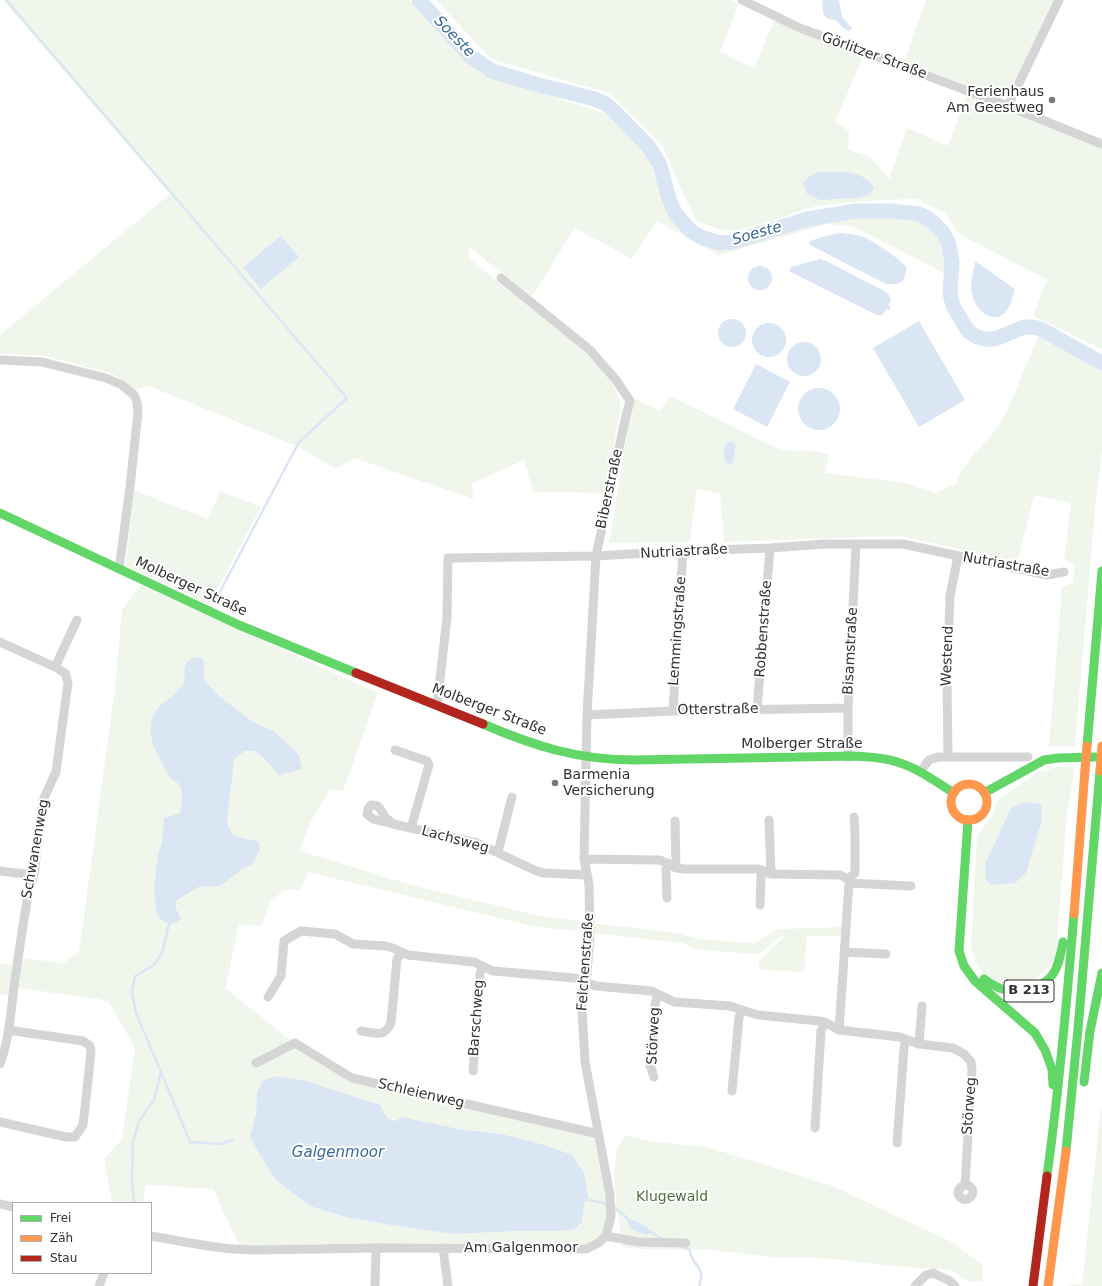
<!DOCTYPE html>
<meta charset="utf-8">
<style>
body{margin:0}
#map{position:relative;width:1102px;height:1286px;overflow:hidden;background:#fff;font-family:"DejaVu Sans",sans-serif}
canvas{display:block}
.legend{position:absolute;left:12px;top:1202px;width:140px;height:72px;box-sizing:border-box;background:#fff;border:1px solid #adadad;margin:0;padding:5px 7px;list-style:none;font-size:12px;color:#313131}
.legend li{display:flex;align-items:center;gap:8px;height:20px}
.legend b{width:20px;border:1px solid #adadad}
</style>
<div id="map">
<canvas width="1102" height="1286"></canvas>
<ul class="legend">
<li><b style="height:5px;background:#63d668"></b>Frei</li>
<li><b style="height:5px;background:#ff974d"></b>Zäh</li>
<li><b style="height:5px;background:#b3261e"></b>Stau</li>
</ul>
</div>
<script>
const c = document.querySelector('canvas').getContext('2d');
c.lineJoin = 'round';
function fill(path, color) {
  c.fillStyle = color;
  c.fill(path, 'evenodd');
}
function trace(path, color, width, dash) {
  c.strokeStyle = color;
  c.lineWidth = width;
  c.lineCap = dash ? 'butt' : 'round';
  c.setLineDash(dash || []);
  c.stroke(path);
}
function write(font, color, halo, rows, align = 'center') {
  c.font = font + ' "DejaVu Sans",sans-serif';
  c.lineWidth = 4;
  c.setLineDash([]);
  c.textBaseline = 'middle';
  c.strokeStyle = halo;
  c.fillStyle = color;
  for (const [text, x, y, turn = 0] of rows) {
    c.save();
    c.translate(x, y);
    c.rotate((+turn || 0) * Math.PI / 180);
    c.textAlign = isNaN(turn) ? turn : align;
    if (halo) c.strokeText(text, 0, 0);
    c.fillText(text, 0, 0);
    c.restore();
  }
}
fill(new Path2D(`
 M3 0H409L479 72 606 114 646 153 673 215 690 236 724 246 829 218 864 214 914 217 931 228 945 249 946 274 852 226 828 224 719 255 657 221 632 259 575 228 532 296 469 247V258C490 276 512 293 533 310 561 333 615 368 621 405L605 493 533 492 524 460 471 484 474 499 354 458 336 469 296 446 149 386 135 390 126 382 110 373 46 356 0 354V335L170 194Z
 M436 0H731L739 4 720 52 754 68 774 21 864 55 835 122 849 131 848 150 869 156 889 179 907 128 948 146 967 95 1102 148V349L1033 316 1047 280 961 235 956 231 952 223 945 213 917 199 879 200 823 205 805 209 776 220 740 230H724L715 228 697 221 684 196 662 145 609 93 491 59Z
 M926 0H1055L1007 100 904 62Z
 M1039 334 1076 356 1102 370V451L1095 509 1075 746 1049 747 1062 587 1073 583 1075 565 1064 559 1071 504 1034 495 1017 562 900 536 724 542 720 494 697 489 690 542 609 543 632 403 635 399 660 411 666 401 672 397 781 450 816 451 829 455 825 473 905 483 936 493 957 483 961 471 977 451 998 427 1010 404Z
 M133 490 208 519 220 491 261 507 209 605 126 566Z
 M141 585 378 693 343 791 330 789 310 823 300 851 415 886 536 915 590 923 678 933 697 939 755 943 778 929 843 927 842 936H807L804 972 759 970V961L785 936H781L760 953 751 954 695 949 681 942H672L532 926 308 872 301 890H284L270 902 261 926 239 925 225 988 293 1042 351 1079 598 1136 609 1216 603 1236 582 1246 249 1247 239 1245 213 1189 145 1185 144 1203H112L104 1159 122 1139 135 1048 109 1002 99 999 18 988 23 958 63 963 79 952 115 688 122 610ZM277 1076 306 1081 325 1088 387 1118 397 1121 502 1134 545 1145 584 1173 589 1200 584 1203 582 1224 575 1229 564 1231H517L453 1234 390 1225 350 1218 276 1180 258 1152 250 1136 256 1113 257 1092Z
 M1058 767H1075L1067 813 1056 954 1051 966 1035 979 1017 985H1000L986 977 976 964 971 946 977 836 994 813 997 801 1038 772Z
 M0 963 13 965 9 996 0 994Z
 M1101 1108 1102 1109V1286H1068L1069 1284 1082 1285Z
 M625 1135 655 1142 707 1147 830 1185 950 1241 982 1264V1281L969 1282 952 1270 889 1266 845 1260 813 1258H779L710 1250 640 1249 623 1247C619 1220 611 1180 616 1154 617 1148 622 1141 625 1135Z`), '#f1f6ed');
fill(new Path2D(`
 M822 0H839L842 17 852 28 849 31 843 28 836 20C820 19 824 12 822 0Z
 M819 172C837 172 864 169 874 188L870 195 857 198 820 200 807 194 803 183 810 176Z
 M840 233C848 234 856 234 864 237 874 242 901 259 907 268L903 281 897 284H886L810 245 809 242C819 237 829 235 840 233Z
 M281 236 299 257 261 289 243 267Z
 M820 259 826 261 886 292 890 296 891 301 888 305 891 307 889 310 887 309 882 315H877L789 271 791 267Z
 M975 261 1015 289C1013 296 1011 304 1007 310 996 326 977 312 973 298 969 286 973 273 975 261Z
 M748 278a12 12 0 1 1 24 0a12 12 0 1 1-24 0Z
 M718 333a14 14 0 1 1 28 0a14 14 0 1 1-28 0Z
 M919 321 965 400 919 427 873 348Z
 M752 340a17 17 0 1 1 34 0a17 17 0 1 1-34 0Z
 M787 359a17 17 0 1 1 34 0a17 17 0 1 1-34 0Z
 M756 364 790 382 767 427 733 409Z
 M798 409a21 21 0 1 1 42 0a21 21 0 1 1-42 0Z
 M727 442H732L735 444V453L732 464 728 465C723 457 723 451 727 442Z
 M200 657 204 661V680L220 697 253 722 274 731 300 756V761L302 769 279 775 262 756 254 751H244L234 760 227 821C231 842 244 836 259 842L260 851 251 865 244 868 220 886 198 887 176 901V909L181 918 176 923 169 924 161 920 156 912 154 887 158 854 162 842 164 818 180 813C182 800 186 784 171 779 159 759 140 730 158 708 161 704 166 701 170 698 175 694 180 688 185 682 184 668 182 659 200 657Z
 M1025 802 1041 804 1042 820 1026 873 1015 883 992 885 986 880 985 864 1011 808Z
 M277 1076 306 1081 380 1105 387 1118 396 1121 401 1117 459 1129 502 1134 545 1145 572 1155 584 1173 589 1200 584 1203 582 1223 575 1229 564 1231H517L453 1234 390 1225 350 1218 310 1206 276 1180 258 1152 250 1136 256 1113 257 1092 264 1080Z
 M628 1219H629C636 1221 648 1225 651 1232L647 1235C638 1232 631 1231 627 1222Z`), '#dae6f4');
trace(new Path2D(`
 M6 0 347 398 299 442 215 601
 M169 924 162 953 154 965 135 976 132 992 136 1013 161 1072 190 1142 221 1144 233 1140
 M589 1200 608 1204
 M134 1201 132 1182 133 1142 139 1121 154 1100 161 1072
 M613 1206 628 1219
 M651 1232 663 1239
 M682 1247 690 1250C691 1267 707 1265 699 1286`), '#dae6f4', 2.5);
trace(new Path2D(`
 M419 0 470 56 492 71 535 84 595 99 606 104 615 112 649 147 660 165 669 199 675 213 692 232 703 238 720 243 732 242 808 219 856 211H891L919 214 927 218 935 224 944 234 949 244 952 262 950 293 953 306 968 331 977 337 985 339H995L1024 327H1033L1041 329 1102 363`), '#dae6f4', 15);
trace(new Path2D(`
 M742 0 800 28 1008 106 1102 144
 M1008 106 1059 0
 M501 278 590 350 616 380 630 401 625 420 596 556 587 715 584 859 589 884 590 937 587 974 581 993 585 1062 610 1195 611 1216 606 1236
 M0 360 42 362 106 378 122 385 134 395 137 402 138 412 130 487 119 569
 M0 642 55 667 65 673 68 683 56 772 43 800 34 875 29 889C24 919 19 950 15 980 11 1008 10 1037 0 1064
 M55 667 77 620
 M436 704 438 697 447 617 448 558 596 556 683 551 770 548 825 544H903L1047 575 1064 572
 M757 710 770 548
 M673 711 683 551
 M587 715 673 711 848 708
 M395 750 427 761 429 765 411 828
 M848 757V708L856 545
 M948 757 947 679 950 596 958 556
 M920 772 929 760 938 757H1028
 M769 820 771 874
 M675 821 676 868
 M393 824 373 819 367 814 368 809 371 805C380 804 381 811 385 817 387 819 391 822 393 824L477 843 532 869 543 873 587 875
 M498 852 512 797
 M584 859 660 860 676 868 685 869H758L771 874 840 875 848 879 849 883 839 1030
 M0 871 34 875
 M848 879 855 873V833L854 817
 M849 883 911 886
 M667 898 666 869 668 863
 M760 905 761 875 762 871
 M844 952 886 954
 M268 997 281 976 284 941 301 931 335 934 353 944 385 946 393 948 408 955 474 962 493 971 575 978 596 986 652 991 674 1002 730 1006 758 1015 819 1021 825 1022 839 1030 900 1037 919 1044 953 1048 964 1054 971 1062 972 1069 965 1185C981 1187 969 1206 960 1197 955 1192 960 1187 965 1185
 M361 1031C375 1033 384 1038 391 1023L397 959 402 953
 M919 1044 922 1006
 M256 1063 295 1043 352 1078 599 1134
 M473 1071 480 973 483 966
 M654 1077 650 1065 655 1004 658 995
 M732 1091 739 1017 742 1010
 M0 1122 66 1137H75L83 1125 89 1071 91 1050 89 1045 83 1041 8 1030
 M815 1128 821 1031 825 1022
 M897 1143 904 1048 906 1039
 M0 1204 13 1207
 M151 1236C186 1242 221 1250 256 1250L376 1248 586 1249 598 1243 606 1236
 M606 1236 638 1242 686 1243
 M443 1248 448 1286
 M99 1286 104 1273
 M375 1286 376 1248
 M915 1286 926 1275 933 1273 950 1281 955 1286`), '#d5d5d5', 9);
trace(new Path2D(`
 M0 513 239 625 356 673
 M483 724C534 746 578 760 634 760L854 756C869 757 884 757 897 762 918 768 936 782 954 793
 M1087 746 1102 571
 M984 793 1044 760 1058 758 1095 757
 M968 820 959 951 964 966 975 981 1035 1033 1045 1050 1052 1069 1053 1085
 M984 979C1000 991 1016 996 1036 987 1043 984 1048 981 1053 974 1059 965 1061 953 1063 942
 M1084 1082 1090 1031 1102 973
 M1066 1151 1078 1029 1100 771
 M1047 1176C1059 1089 1067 1001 1074 914`), '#63d668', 9);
trace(new Path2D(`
 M951 802a18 18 0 1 1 36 0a18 18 0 1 1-36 0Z
 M1074 914 1085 770
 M1048 1286 1066 1151`), '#ff974d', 9);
trace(new Path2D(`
 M356 673 483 724
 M1033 1286 1047 1176`), '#b3261e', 9);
trace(new Path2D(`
 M1085 770 1087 746
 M1100 771 1102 746`), '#ff974d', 9);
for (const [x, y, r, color] of [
 [1052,100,4,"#797979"],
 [555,783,4,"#797979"]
]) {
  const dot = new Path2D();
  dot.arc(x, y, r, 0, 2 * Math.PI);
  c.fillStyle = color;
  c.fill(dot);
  trace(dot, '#fff', 1.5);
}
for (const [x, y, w] of [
 [1029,991,50]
]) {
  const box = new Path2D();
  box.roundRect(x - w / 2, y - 11, w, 22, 3);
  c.fillStyle = '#fff';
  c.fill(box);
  trace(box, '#313131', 1);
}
write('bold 13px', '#313131', null, [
 ["B 213",1029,991]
]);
write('14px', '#313131', '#fff', [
 ["Görlitzer Straße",874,56,20],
 ["Biberstraße",610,489,-78],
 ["Nutriastraße",684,552,-3],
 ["Nutriastraße",1006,565,10],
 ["Molberger Straße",191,587,25],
 ["Robbenstraße",764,629,-86],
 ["Lemmingstraße",678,631,-86],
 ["Bisamstraße",851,651,-87],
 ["Westend",948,656,-88],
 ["Molberger Straße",489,710,21],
 ["Otterstraße",718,710,-1],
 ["Molberger Straße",802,744],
 ["Lachsweg",455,840,15],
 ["Schwanenweg",36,849,-80],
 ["Felchenstraße",586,962,-86],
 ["Barschweg",477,1018,-86],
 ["Störweg",654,1036,-87],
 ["Schleienweg",421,1094,13],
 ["Störweg",970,1106,-86],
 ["Am Galgenmoor",521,1248]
]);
write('14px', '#313131', '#fff', [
 ["Ferienhaus",1044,92],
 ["Am Geestweg",1044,108],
 ["Barmenia",563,775,"left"],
 ["Versicherung",563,791,"left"]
], 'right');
write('14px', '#4e703b', '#fff', [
 ["Klugewald",672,1197]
]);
write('italic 15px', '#396999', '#fff', [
 ["Soeste",454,37,46],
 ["Soeste",757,234,-16],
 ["Galgenmoor",338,1153]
]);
</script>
